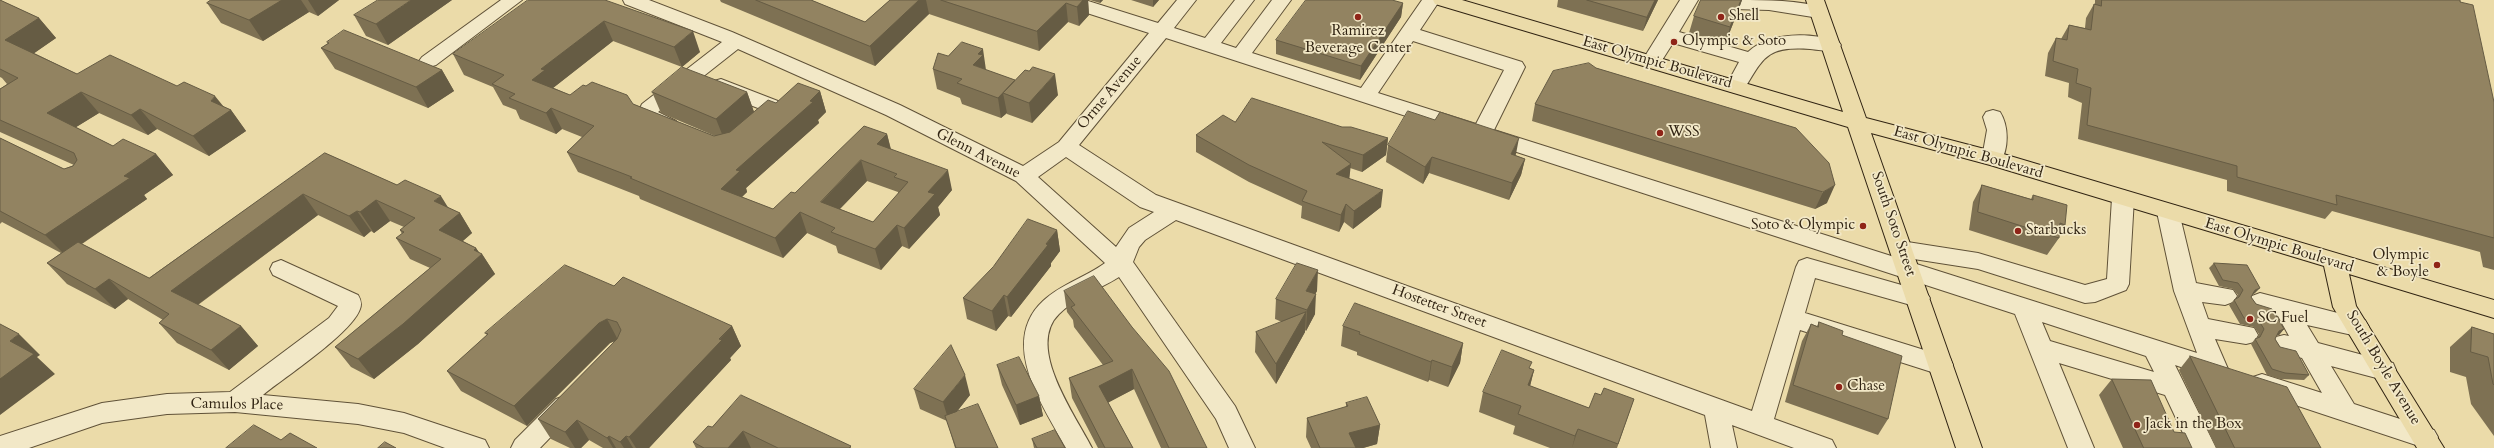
<!DOCTYPE html>
<style>
body{margin:0}
canvas{display:block;background:#ebdba9}
</style>
<canvas width="2494" height="448"></canvas>
<script>
const c = document.querySelector('canvas').getContext('2d');
c.lineJoin = 'round';
function trace(path, color, width, dash) {
  c.strokeStyle = color;
  c.lineWidth = width;
  c.lineCap = dash ? 'butt' : 'round';
  c.setLineDash(dash || []);
  c.stroke(path);
}
function fill(path, color) {
  c.fillStyle = color;
  c.fill(path, 'evenodd');
}
function write(font, color, halo, rows, align = 'center') {
  c.font = font + ' Cardo,serif';
  c.lineWidth = 3.5;
  c.setLineDash([]);
  c.textBaseline = 'middle';
  c.strokeStyle = halo;
  c.fillStyle = color;
  for (const [text, x, y, turn = 0] of rows) {
    c.save();
    c.translate(x, y);
    c.rotate((+turn || 0) * Math.PI / 180);
    c.textAlign = isNaN(turn) ? turn : align;
    if (halo) c.strokeText(text, 0, 0);
    c.fillText(text, 0, 0);
    c.restore();
  }
}
const minor = new Path2D(`
 M501 0H522L436 65 429 67 422 65 419 61 422 57Z
 M623 0H649L732 32 900 105 1023 166 1059 142 1149 33 1059 4 1057 0H1085L1158 23 1177 0H1196L1174 28 1205 38 1235 0H1254L1221 43 1236 48 1272 0H1291L1252 53 1361 88 1422 0H1440L1420 30 1522 62 1525 67 1494 130 2197 353 2174 291 2157 212 2160 206 2168 204 2176 206 2179 212 2196 283 2233 290 2237 296 2233 302 2225 305 2202 302 2208 319 2254 328 2258 335 2254 342 2246 344 2215 339 2228 369 2225 376 2216 379 2175 365 2216 448H2190L2165 395 2059 363 2094 448H2068L2015 314 1166 38 1079 145 1156 195 1752 411 1796 267 1799 261 1807 258 1926 292 1930 298 1926 304 1918 307 1815 278 1805 313 1950 358 1953 365 1950 372 1941 375 1800 330 1774 419 1832 440 1836 448H1794L1732 425 1737 448H1711L1705 415 1176 220 1145 240 1139 247 1133 262 1235 406 1255 448H1229L1216 419 1119 277C1100 289 1075 298 1059 314 1025 347 1076 416 1092 448H1066C1044 407 998 343 1043 301 1061 284 1086 277 1105 263L1016 181 886 115 738 49 658 112 676 121 679 126 676 131C663 135 644 127 637 115L642 104 722 42 625 4ZM1413 41 1504 70 1476 124 1378 93ZM1066 157 1140 207 1154 212 1129 228 1116 247 1038 177ZM2042 322 2146 356 2154 372 2050 341Z
 M1680 0H1698L1679 32 1748 52C1770 31 1811 33 1838 41L1841 45 1838 49C1828 52 1820 50 1810 49 1766 46 1764 57 1743 91L1736 93 1729 91 1726 86 1739 62 1673 43 1659 65 1652 67 1645 65 1642 61Z
 M1738 0C1768 0 1797 0 1826 8L1828 12 1826 16 1819 18 1769 10 1734 9 1732 5Z
 M721 79 783 103 786 108 783 113 776 115 714 91 711 86 714 81Z
 M1993 110 2000 112C2009 126 2009 149 2000 163L1993 165 1986 163 1982 158 1987 130 1983 117 1986 112Z
 M2123 190 2131 193 2134 198 2129 284 2126 290 2095 302 2085 303 1978 269 1901 257 1893 255 1890 249 1893 243 1901 241 1978 253 2085 285 2107 279 2112 198 2115 193Z
 M281 260 358 295C361 300 362 304 360 309 352 333 285 377 263 395L358 404 404 413 485 440 489 448H445L404 433 358 424 235 412 167 414 102 423 29 448H0V436L102 403 167 394 230 392 329 318 338 306 273 275 270 269 273 263Z
 M2260 293 2365 320 2369 327 2365 334 2357 336 2307 325 2318 343 2393 363 2396 370 2393 377 2384 380 2331 366 2354 404 2434 430 2438 437 2434 444 2425 448 2253 391 2250 384 2253 377 2262 374 2322 393 2302 358 2276 351 2272 344 2276 337 2284 335 2289 336 2278 316 2252 308 2248 302 2252 296Z
 M565 396 574 399 577 406 574 413 540 448H511L515 440 556 399Z`);
const major = new Path2D(`
 M1433 0H1462L1843 112 1806 0H1824L1866 118 2000 153 2494 300V318L2349 274 2356 306 2444 448H2417L2333 307 2324 266 1990 165 1871 133 1982 448H1956L1848 127 1435 4Z`);
trace(minor, '#605238', 2);
trace(major, '#312413', 2);
fill(minor, '#f2e8c7');
fill(major, '#ebdba9');
fill(new Path2D(`
 M0 0 39 18 56 38 34 53 77 74 177 86 231 110 246 131 209 156 157 129 148 135 99 113 76 127 113 146 156 154 173 175 144 195 147 199 82 244 149 278 325 153 460 213 472 233 463 241 476 248 479 253 482 254 495 274 418 344 374 379 351 367 335 347 430 268 410 259 396 238 402 234 400 230 404 227 390 221 374 233 371 231 364 237 318 215 198 305 241 326 258 346 229 370 177 343 159 323 163 320 128 299 115 309 67 284 47 263 61 253 2 222 0 224V138L64 169 74 165 0 132V89L7 84 2 78 0 77Z
 M211 0H339L318 16 309 12 263 41 221 23 207 3Z
 M452 0 388 45 366 36 354 15Z
 M605 0 700 52 682 67 613 41 553 88H554L570 95 633 104 714 136H715L661 113 652 92H747L754 112 776 103 820 91 826 112 818 120 819 123 746 188 747 192 742 197 773 209 795 193 887 134 891 149 952 190 938 207 940 215 909 249 902 246 881 270 838 253 836 246 807 233 783 258 640 199 639 196 578 172 567 152 582 137 562 129 556 134 520 119 516 110 503 105 493 87 464 75 453 54ZM867 181 898 192V194L873 222 840 209Z
 M720 0H811L865 22 890 0H1088L1089 15 1079 26 1068 22 1039 51 929 14 875 66 721 2Z
 M1090 0H1103L1100 3Z
 M1131 0H1159L1153 7Z
 M1558 0H1658L1643 31 1557 7Z
 M1701 0H1742L1738 11 1725 44 1689 33 1694 16Z
 M2095 0H2460L2494 102V270L2483 267 2480 252 2332 211 2325 219 2227 191V180L2078 139 2082 103 2068 97 2069 83 2045 76 2048 53 2056 38 2061 39 2069 25 2085 28 2086 18 2094 4H2095Z
 M1403 3 1401 17 1360 80 1276 54V40Z
 M327 42 442 70 454 91 428 108 335 69 321 48 328 43Z
 M1596 68 1796 128 1827 203 1815 209 1532 121 1535 104Z
 M933 69 986 70 1015 80V81L1058 95 1032 123 1007 114V113L1001 118 962 104 960 98 937 89Z
 M1235 122 1342 127 1388 138 1386 155 1362 172 1350 168 1349 179 1381 207 1353 229 1344 222 1339 232 1301 218 1302 206 1249 182 1196 152V135Z
 M1388 145 1516 154 1515 155 1525 159 1521 175 1509 200 1429 173 1423 184 1386 162Z
 M1982 185 2031 199 2033 195 2065 225 2059 234V238L2047 255 1969 230 1973 202Z
 M1057 230 1060 251 1051 263V266L1011 317 1008 316 996 331 967 319 963 298Z
 M2214 263 2255 293 2253 294 2251 297 2256 304 2284 329 2279 335H2277L2275 339 2280 347 2309 375 2304 380 2280 379 2267 375 2251 344 2255 339 2257 338 2259 334 2254 327 2240 324 2229 305 2234 300 2237 298 2238 295 2233 289 2219 286 2209 268Z
 M614 286 732 326 741 346 730 358 731 360 649 448H603L589 440 581 448H570L551 439 538 419 615 341 610 343 527 426 461 391 447 371 487 335 485 333Z
 M1064 291 1207 448H1161L1134 389 1108 402 1133 448H1098L1072 398 1069 378 1103 365 1074 327 1073 320 1067 312Z
 M1317 291 1315 294V314L1306 331 1305 330V332L1276 384 1255 352 1256 332 1282 322 1275 319 1276 299Z
 M1819 322 1842 335 1888 419 1878 435 1785 402 1802 341 1811 324 1817 326Z
 M1343 326 1463 343 1460 363 1448 387 1429 380 1428 382 1357 355V352L1341 346Z
 M2472 327 2494 334V436L2471 404 2466 377 2450 372V347Z
 M2190 356 2321 448H2216L2179 370Z
 M997 365 1039 396 1043 416 1020 425 1002 385Z
 M1530 368 1534 370 1530 386 1589 408 1601 395 1634 399 1617 448H1550L1513 434 1515 426 1479 412 1483 392Z
 M2112 379 2174 432 2192 448H2123L2099 395Z
 M914 389 970 395 956 412 998 448H955L947 421 920 409Z
 M1346 403 1380 425 1377 444 1363 448H1311L1306 437 1307 418 1346 407Z
 M712 427 851 446V448H696L693 442Z
 M1032 439 1065 448H1034Z`), '#7e7153');
fill(new Path2D(`
 M282 0H301L309 12 263 41 249 20Z
 M308 0H339L318 16Z
 M411 0H452L388 45 376 24Z
 M919 0H926L929 14 875 66 870 46Z
 M1083 0H1088L1089 15 1079 26 1077 7Z
 M1100 0H1103L1100 3Z
 M1153 0H1159L1153 7Z
 M1655 0H1658L1643 31 1647 17Z
 M1741 0H1742L1738 11 1725 44 1730 27Z
 M1066 3 1068 22 1039 51 1037 31Z
 M1403 3 1401 17 1360 80 1361 66Z
 M39 18 56 38 23 61 5 40Z
 M604 21 613 41 553 88 555 91 532 80 541 69Z
 M693 31 700 52 682 67 674 47Z
 M983 49 986 70 973 65 978 54Z
 M442 70 454 91 428 108 416 87Z
 M1055 74 1058 95 1032 123 1029 103Z
 M1015 80 1018 99 1003 93 1007 113 1001 118 998 98Z
 M820 91 826 112 818 120 819 123 746 188 747 192 729 209 721 189 736 170Z
 M81 92 99 113 65 134 47 113Z
 M747 92 754 112 724 139 716 119Z
 M215 96 228 112 231 110 246 131 209 156 193 136 211 101Z
 M551 108 562 129 556 134 546 113Z
 M140 109 157 129 148 135 131 115Z
 M887 134 892 155 877 144Z
 M1388 138 1386 155 1362 172 1363 155Z
 M1519 138 1516 154 1508 171 1511 154Z
 M156 154 173 175 144 195 147 199 65 255 45 235 124 176Z
 M1432 157 1429 173 1423 184 1425 167Z
 M1525 159 1521 175 1509 200 1512 183Z
 M861 160 867 181 827 222 821 202Z
 M1351 164 1349 181 1336 174Z
 M948 170 952 190 938 207 940 215 909 249 904 228 928 192Z
 M1835 185 1827 203 1815 209 1823 192Z
 M1383 190 1381 207 1353 229 1354 211Z
 M303 194 318 215 189 311 171 291Z
 M441 196 454 217 434 201Z
 M376 200 390 221 374 233 360 212Z
 M1346 204 1344 222 1339 232 1341 215Z
 M357 211 371 231 364 237 349 216Z
 M800 212 807 233 783 258 775 238Z
 M460 213 472 233 452 250 439 230Z
 M897 225 902 246 881 270 875 249Z
 M1057 230 1060 251 1051 263V266L1011 317 1007 297Z
 M476 248 481 255 482 254 495 274 418 344 374 379 358 359Z
 M1318 270 1317 291 1306 310V291Z
 M109 279 128 299 115 309 95 289Z
 M2260 288 2255 293 2251 295 2255 290Z
 M1316 294 1315 314 1306 331 1307 310Z
 M1004 295 1008 316 996 331 992 311Z
 M1306 312 1305 332 1276 384V364Z
 M607 319 618 340 610 343 527 426 514 406 599 323Z
 M241 326 258 346 229 370 211 350Z
 M732 326 741 346 730 358 731 360 649 448H636L629 437Z
 M2284 329 2279 335 2275 336 2279 331Z
 M19 334 40 355 37 357 55 374 0 415V379L10 341Z
 M1463 343 1460 363 1448 387 1452 367Z
 M1432 360 1429 380 1428 382 1431 362Z
 M1132 369 1134 389 1102 406 1099 386Z
 M1534 370 1529 390 1528 385Z
 M965 375 970 395 949 422 943 402Z
 M1039 396 1043 416 1020 425 1016 405Z
 M577 420 589 440 581 448H575L565 432Z
 M1380 425 1377 444 1363 448H1348L1349 433Z
 M1578 429 1572 448 1575 436Z
 M743 431 751 448H728Z
 M609 436 616 448H613L607 438Z
 M626 436 633 448H624L620 442Z`), '#665c44');
const building = new Path2D(`
 M0 0 39 18 5 40 77 74 110 55 177 86 184 82 215 96 211 101 231 110 193 136 140 109 131 115 81 92 47 113 113 146 123 139 156 154 124 176 130 178 45 235 0 211V138L64 169 73 166 77 160 74 153 0 120V89L18 78 0 69Z
 M211 0H282L249 20 207 3Z
 M378 0H411L376 24 354 15Z
 M528 0H605L693 31 674 47 604 21 541 69 545 70 532 80 570 95 583 85 586 86 592 82 627 95 633 104 714 136 730 132 768 100 776 103 798 83 820 91 810 101 813 102 736 170 740 171 721 189 773 209 791 192 795 193 864 126 887 134 877 144 948 170 928 192 935 194 904 228 897 225 875 249 831 232 835 228 800 212 775 238 630 178 632 177 567 152 594 126 551 108 546 113 509 98 515 94 492 84 504 75 453 54ZM861 160 897 174 894 177 908 182 873 222 821 202Z
 M756 0H811L865 22 890 0H919L870 46Z
 M941 0H1083L1077 7 1066 3 1037 31Z
 M1306 0H1392L1403 3 1361 66 1276 40Z
 M1587 0H1655L1647 17Z
 M1701 0H1741L1730 27 1694 16Z
 M2102 0H2460V2L2473 5 2494 102V238L2336 195 2337 205 2237 177V166L2087 125 2091 88 2076 83 2078 69 2053 61 2056 38 2067 40 2069 25 2091 30 2094 4 2101 6Z
 M344 30 442 70 416 87 321 48 329 43 327 42Z
 M962 42 983 49 978 54 983 55 973 65 1015 80 998 98 957 83 962 79 933 69 938 53 948 56Z
 M1589 63 1596 68 1796 128 1829 163 1835 185 1823 192 1535 104 1553 71Z
 M682 67 747 92 716 119 652 92Z
 M1033 67 1055 74 1029 103 1003 93 1025 70 1029 71Z
 M1252 98 1342 127H1351L1388 138 1363 155 1322 142 1351 164 1336 174 1383 190 1354 211 1346 204 1341 215 1302 201 1307 191 1249 165 1196 135 1223 115 1235 122Z
 M1408 111 1435 120 1440 112 1519 138 1511 154 1525 159 1512 183 1432 157 1425 167 1388 145Z
 M325 153 397 185 405 180 441 196 434 201 460 213 439 230 476 248 474 250 482 254 403 324 358 359 335 347 441 259 396 238 404 232 400 230 415 218 376 200 360 212 357 211 349 216 303 194 171 291 241 326 211 350 159 323 169 314 109 279 95 289 47 263 78 242 149 278Z
 M1982 185 2033 200V195L2067 205 2065 225 2060 223 2059 238 1978 212Z
 M1028 219 1057 230 1046 244 1048 245 1007 297 1004 295 992 311 963 298 993 267Z
 M1297 263 1318 270 1306 291 1316 294 1307 310 1276 299Z
 M2214 263 2247 265 2260 288 2255 290 2251 297 2256 304 2272 309 2284 329 2279 331 2275 339 2280 347 2296 351 2309 375 2285 373 2272 369 2255 339 2260 337 2264 329 2259 321 2244 318 2234 300 2239 297 2243 290 2238 283 2223 280Z
 M565 265 614 286 623 277 732 326 719 339 722 340 629 437 626 436 620 442 609 436 607 438 577 420 565 432 538 419 617 339 621 330 617 322 607 319 599 323 514 406 447 371 488 334 485 333Z
 M1094 276 1132 327 1169 371 1207 448H1169L1132 369 1099 386 1133 448H1105L1069 378 1113 361 1071 307 1075 305 1064 291Z
 M1355 303 1463 343 1452 367 1432 360 1431 362 1359 334 1360 332 1343 326Z
 M1306 312 1276 364 1256 332Z
 M1819 322 1843 331 1842 335 1902 356 1888 419 1793 385 1811 324 1818 327Z
 M0 324 19 334 10 341 34 354 0 379Z
 M2472 327 2494 334V385L2493 384 2488 357 2471 352Z
 M951 345 965 375 943 402 914 389Z
 M1502 350 1532 362 1529 368 1534 370 1528 385 1589 408 1595 393 1601 395 1604 388 1634 399 1618 444 1578 429 1575 436 1518 414 1521 406 1483 392Z
 M2190 356 2287 387 2321 448H2235Z
 M1019 357 1039 396 1016 405 997 365Z
 M2112 379 2151 380 2174 432 2185 433 2192 448H2144Z
 M741 395 851 446 849 448H778L743 431 728 448H704L693 442 708 426 712 427Z
 M1367 397 1380 425 1349 433 1356 448H1320L1307 418 1348 406 1346 403Z
 M978 404 998 448H956L945 416Z
 M254 425 281 440 290 433 317 448H226Z
 M1055 430 1065 448H1037L1032 439Z
 M385 442 396 448H378Z`);
fill(building, '#928361');
trace(building, '#665c44', 1);
for (const [x, y, r, color] of [
 [1358,17,4,"#8f2418"],
 [1721,17,4,"#8f2418"],
 [1674,42,4,"#8f2418"],
 [1660,133,4,"#8f2418"],
 [1863,226,4,"#8f2418"],
 [2018,231,4,"#8f2418"],
 [2437,265,4,"#8f2418"],
 [2250,319,4,"#8f2418"],
 [1839,387,4,"#8f2418"],
 [2137,425,4,"#8f2418"]
]) {
  const dot = new Path2D();
  dot.arc(x, y, r, 0, 2 * Math.PI);
  c.fillStyle = color;
  c.fill(dot);
  trace(dot, '#f2e8c7', 1.5);
}
write('15px', '#312413', '#f2e8c7', [
 ["Shell",1729,17],
 ["Ramirez",1358,32,"center"],
 ["Beverage Center",1358,49,"center"],
 ["Olympic & Soto",1682,42],
 ["WSS",1668,133],
 ["Soto & Olympic",1855,226,"right"],
 ["Starbucks",2026,231],
 ["Olympic",2429,256,"right"],
 ["& Boyle",2429,273,"right"],
 ["SC Fuel",2258,319],
 ["Chase",1847,387],
 ["Jack in the Box",2145,425]
], 'left');
write('15px', '#312413', '#f2e8c7', [
 ["East Olympic Boulevard",1657,63,16],
 ["Orme Avenue",1110,93,-50],
 ["East Olympic Boulevard",1968,153,16],
 ["Glenn Avenue",978,154,27],
 ["South Soto Street",1893,224,71],
 ["East Olympic Boulevard",2279,246,17],
 ["Hostetter Street",1439,307,20],
 ["South Boyle Avenue",2383,368,59],
 ["Camulos Place",237,405,1]
]);
</script>
